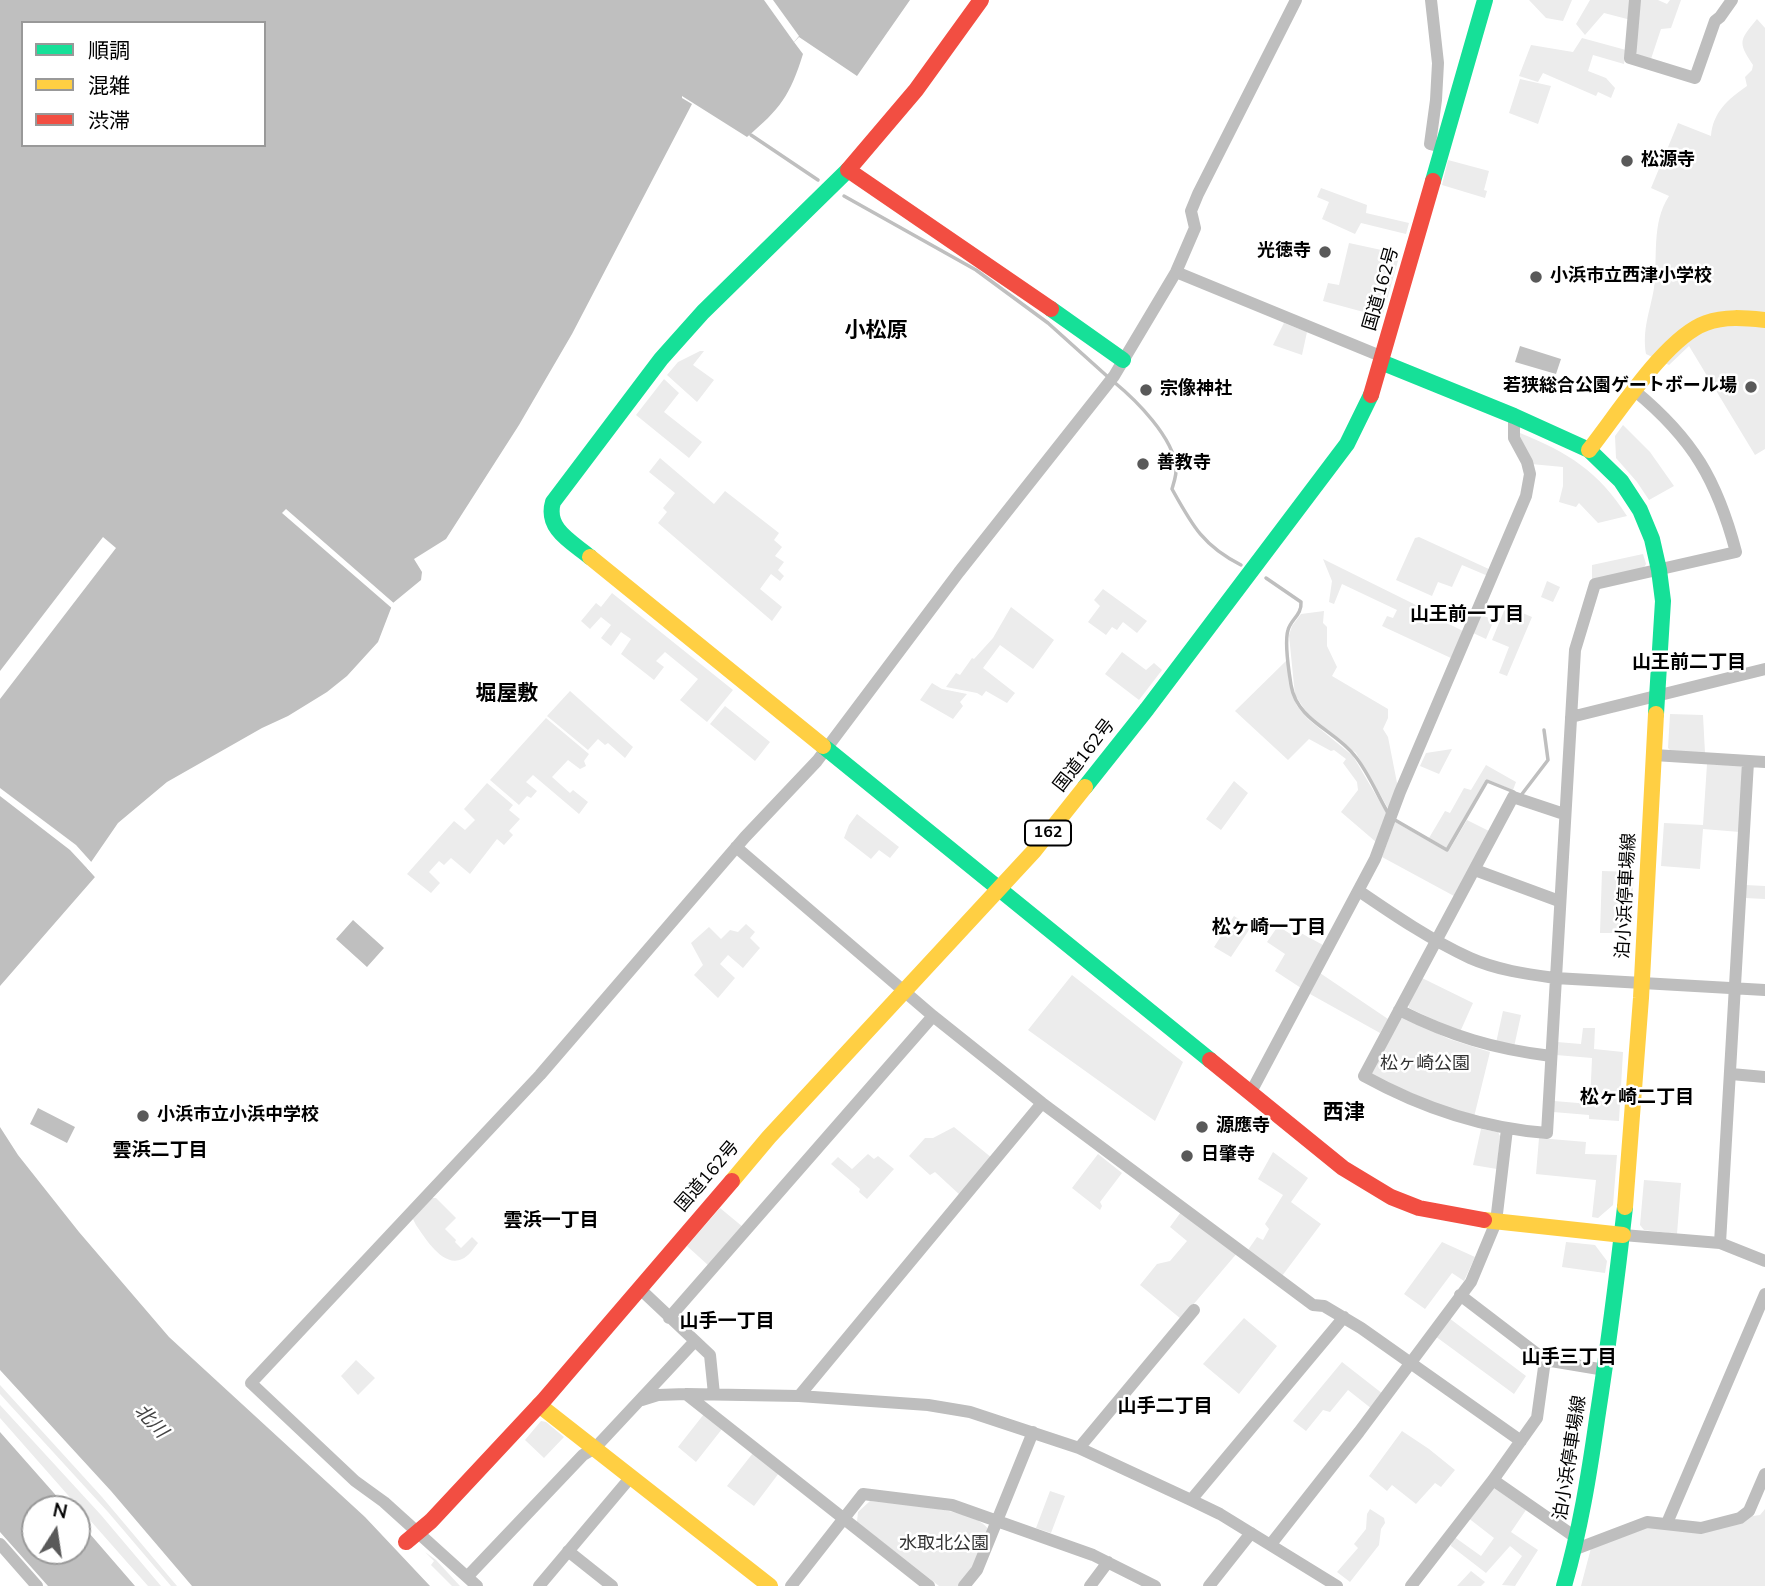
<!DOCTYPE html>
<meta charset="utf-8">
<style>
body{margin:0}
#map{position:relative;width:1765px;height:1586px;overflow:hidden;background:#fff;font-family:"Nunito Sans","Noto Sans JP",sans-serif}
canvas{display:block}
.legend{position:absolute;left:21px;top:21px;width:245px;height:126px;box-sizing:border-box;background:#fff;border:2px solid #999;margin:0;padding:9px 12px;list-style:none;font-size:21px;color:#000}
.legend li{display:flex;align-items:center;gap:14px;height:35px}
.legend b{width:35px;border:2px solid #999}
.north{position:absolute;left:21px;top:1495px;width:70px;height:70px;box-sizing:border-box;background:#fff;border:2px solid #999;border-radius:50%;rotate:12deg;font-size:19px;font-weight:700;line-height:28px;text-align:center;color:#000}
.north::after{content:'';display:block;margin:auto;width:24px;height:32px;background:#595959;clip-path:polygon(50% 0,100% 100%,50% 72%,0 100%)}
</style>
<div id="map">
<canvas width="1765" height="1586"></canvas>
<ul class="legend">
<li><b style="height:9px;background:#16e098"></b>順調</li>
<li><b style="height:9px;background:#ffcf43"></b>混雑</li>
<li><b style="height:9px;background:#f24e42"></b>渋滞</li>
</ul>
<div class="north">N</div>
</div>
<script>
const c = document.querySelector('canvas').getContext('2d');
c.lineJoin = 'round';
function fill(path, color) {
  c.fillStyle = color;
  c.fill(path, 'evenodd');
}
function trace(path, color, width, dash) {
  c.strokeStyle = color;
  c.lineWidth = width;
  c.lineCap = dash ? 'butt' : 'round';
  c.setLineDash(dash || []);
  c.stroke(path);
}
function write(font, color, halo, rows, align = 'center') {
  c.font = font + ' "Nunito Sans","Noto Sans JP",sans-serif';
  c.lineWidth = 5;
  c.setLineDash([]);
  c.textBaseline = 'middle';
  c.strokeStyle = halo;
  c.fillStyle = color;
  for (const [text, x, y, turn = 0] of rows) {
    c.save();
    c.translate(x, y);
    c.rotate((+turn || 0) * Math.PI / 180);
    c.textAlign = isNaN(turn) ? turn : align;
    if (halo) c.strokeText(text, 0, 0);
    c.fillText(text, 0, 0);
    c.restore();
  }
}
fill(new Path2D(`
 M1529 0H1572L1563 21 1546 18Z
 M1590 0H1632L1631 20 1604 13 1585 35 1576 24Z
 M1639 0H1658L1667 4 1670 0H1681L1671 28 1661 29 1651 59 1639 56 1635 51Z
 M1757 19 1765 28V449L1755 455 1689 346 1669 365 1646 354C1642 329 1650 312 1654 288 1658 258 1651 223 1669 196L1651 188 1678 123 1711 136C1713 112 1728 99 1747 86L1745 77 1752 70 1753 65C1737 41 1740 40 1757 19Z
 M1582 38 1626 50 1624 64 1593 55 1588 71 1606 78 1615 88 1611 98 1598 92 1596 96 1543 73 1538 82 1519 76 1531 45 1573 52Z
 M1520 79 1551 86 1538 124 1509 113Z
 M1448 160 1489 171 1484 190 1487 191 1485 198 1442 185Z
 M1321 188 1367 205 1366 213 1409 223 1406 234 1361 223 1355 234 1322 219 1329 202 1317 197Z
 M1349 243 1400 254 1382 317 1323 301 1328 283 1339 285Z
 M1284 323 1307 332 1302 355 1273 345Z
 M700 351H704L693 365 714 380 697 402 667 375 678 362Z
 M664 379 679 393 664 412 702 442 689 458 636 415Z
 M1623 425 1650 452 1674 486 1649 500 1637 482 1616 458 1615 436Z
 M1520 433C1569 453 1598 471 1627 516L1598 523 1579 503 1576 507 1559 502 1563 486V467L1531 464 1518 438Z
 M660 458 714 504 725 491 779 533 774 540 782 547 775 556 784 562 778 570 784 576 780 581 771 574 760 589 782 607 772 621 658 523 667 512 663 508 675 493 649 472Z
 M1419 537 1491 570 1488 576 1462 565 1452 587 1438 582 1432 596 1396 580 1415 538Z
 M1643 554 1646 564 1643 569 1592 580V565Z
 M1323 559 1424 609 1423 611 1465 632 1453 659 1382 626 1387 616 1393 618 1397 610 1342 584 1334 604 1329 602 1332 581Z
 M1547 581 1560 587 1553 602 1541 597Z
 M1103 589 1147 621 1137 633 1123 622 1117 630 1112 627 1106 635 1088 622 1100 606 1094 600Z
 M612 593 733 690 707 722 680 700 698 679 665 652 656 661 664 667 654 680 621 654 631 639 621 632 611 646 601 638 611 625 601 617 590 629 581 621 596 603 601 607Z
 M1506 606 1532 617 1507 676 1499 673 1509 647 1492 640Z
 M1011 607 1054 640 1033 669 1000 645 983 668 1015 693 1007 703 986 691 982 696 977 693 946 687 956 673 960 675 972 658 974 659 993 638Z
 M1324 611 1323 623 1327 627V646L1337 667 1332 676 1388 709V718L1383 729 1388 737 1398 788 1389 810 1356 753 1307 713 1295 695 1289 635 1292 626 1301 614Z
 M1479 614 1494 620 1486 639 1471 632Z
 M1122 652 1146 670 1154 663 1162 670 1139 700 1105 674Z
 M1287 660 1289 684 1297 706 1308 719 1353 756 1387 814 1376 842 1341 812 1358 790 1357 782 1343 763 1346 759 1334 750 1331 751 1309 739 1288 760 1235 711Z
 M932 683 942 689 967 694 960 702 963 706 953 719 920 700Z
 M570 691 633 747 625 758 608 743 605 745 598 739 588 750 547 716Z
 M725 706 770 742 755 761 710 724Z
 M1670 714 1703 715 1705 753 1671 751 1668 748Z
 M546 718 589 754 584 761 586 766 580 769 568 760 552 777 570 793 573 790 588 802 579 814 533 775 526 782 537 791 531 798 527 796 519 805 490 780Z
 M1452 749 1439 774 1420 766 1426 753Z
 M1707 764 1741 766 1744 770 1740 832 1703 829 1700 869 1661 866 1664 823 1703 825Z
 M1486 765 1516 782 1513 790 1486 779 1447 848 1429 838 1445 811 1450 813 1464 788 1471 790Z
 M1234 781 1248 793 1221 830 1206 819Z
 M487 783 513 805 509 810 520 819 509 831 513 835 504 845 497 839 470 874 451 858 444 865 439 861 429 872 440 883 431 893 407 874 454 821 465 830 475 820 464 809Z
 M857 814 899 847 890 858 879 850 871 859 844 838 849 825Z
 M1467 820 1489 831 1454 896 1382 857 1395 822 1448 852Z
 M1602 871 1634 872 1631 919 1620 918 1619 933H1600Z
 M1745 885 1765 886V899L1745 898Z
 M1234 916 1251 927 1231 957 1214 947Z
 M746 924 755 932 750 938 760 948 743 968 728 955 720 964 735 978 718 998 694 975 703 965 691 943 709 927 721 939 730 930 738 932Z
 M1278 926 1292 935 1299 932 1323 945 1301 988 1275 971 1285 954 1267 942Z
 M1320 973 1388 1019 1380 1033 1310 994Z
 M1072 975 1183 1062 1155 1121 1028 1030Z
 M1422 978 1473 1003 1460 1032 1409 1008 1408 1003Z
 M1503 1011 1521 1015 1514 1047 1496 1043Z
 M1404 1017 1449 1039 1490 1052 1474 1117 1455 1112 1373 1076 1371 1071 1400 1019Z
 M1583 1028H1595L1594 1049 1623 1052 1619 1121 1589 1119V1115L1553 1112 1554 1101 1590 1104 1592 1058 1556 1055 1557 1042 1581 1044Z
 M954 1127 992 1158 960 1195 935 1172 930 1175 909 1156 925 1138H933Z
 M1481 1129 1498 1132 1500 1136 1497 1169 1473 1165Z
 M1539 1138 1586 1142 1585 1154 1617 1155 1613 1205 1598 1218 1592 1217 1596 1180 1536 1174Z
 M1273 1152 1308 1178 1291 1202 1321 1224 1282 1276 1248 1250 1257 1237 1263 1240 1269 1229 1265 1224 1283 1195 1258 1179Z
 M868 1154 874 1159 878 1156 894 1169 867 1199 859 1192 860 1189 831 1164 838 1157 852 1169Z
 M1098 1154 1122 1173 1100 1202 1102 1206 1100 1210 1072 1188Z
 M1644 1180 1681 1183 1677 1234 1644 1230 1640 1225Z
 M432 1198H436L456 1218 445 1229 456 1240 455 1242 461 1248 472 1237 478 1243C474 1248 468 1257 462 1259 443 1268 425 1238 416 1225L413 1219Z
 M720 1208 743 1227 709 1266 687 1246Z
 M1181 1212 1238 1252 1181 1319 1140 1285 1157 1264 1170 1261 1187 1241 1170 1227Z
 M1442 1242 1475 1257 1464 1281 1452 1273 1425 1309 1404 1294Z
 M1566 1242 1595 1245 1607 1261 1605 1273 1562 1267Z
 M1244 1318 1277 1346 1239 1394 1203 1364Z
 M1449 1318 1526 1376 1514 1394 1435 1336Z
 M356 1360 375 1378 358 1395 341 1376Z
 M1342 1362 1383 1394 1372 1409 1348 1390 1330 1412 1323 1410 1306 1431 1293 1421Z
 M0 1385 102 1497 177 1586H171L108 1512 10 1405 0 1394Z
 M0 1405 101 1515 161 1586H148L0 1418Z
 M704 1414 722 1429 696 1462 678 1447Z
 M541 1421 546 1422 564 1437 544 1458 525 1440Z
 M1402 1431 1429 1449 1455 1470 1441 1487 1435 1483 1416 1504 1392 1485 1387 1491 1369 1476Z
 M753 1453 779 1473 754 1506 727 1486Z
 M1494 1488 1526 1510 1511 1532 1538 1550 1515 1586 1502 1585 1522 1556 1510 1546 1486 1573 1451 1546 1453 1536 1481 1556 1494 1538 1467 1517Z
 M1050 1491 1065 1496 1051 1533 1036 1528Z
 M870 1501C895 1504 976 1508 988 1529L972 1568 958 1586H939L857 1522 858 1512Z
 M1370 1509 1384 1518 1385 1523 1381 1529 1379 1545 1350 1582 1337 1572 1358 1548 1354 1544 1366 1529 1367 1514Z
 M1765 1509V1586H1581L1591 1548 1644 1528H1666L1760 1515Z
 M425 1552 436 1560 460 1586H452L431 1565 434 1561Z
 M1471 1571 1485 1582 1481 1586H1457Z`), '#ececec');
fill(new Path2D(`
 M0 0H910L857 76 799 37 794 42 803 54C790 96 780 109 747 137L682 96V98L692 104 572 334 519 425 446 539 414 559 422 572 421 580 393 603 378 642 347 676 327 692 288 716 262 728 167 782 118 823 87 868 95 877 0 986ZM23 23H264V145H23Z
 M1520 346 1561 359 1556 374 1515 362Z
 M353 920 384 948 367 967 336 939Z
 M38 1108 75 1127 67 1143 30 1124Z
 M0 1127 18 1155 79 1232 169 1337 365 1517 430 1586H192L111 1491 0 1370Z
 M0 1432 68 1509H35V1551H77V1519L135 1586H48L0 1532Z`), '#bfbfbf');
fill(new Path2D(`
 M764 0H773L799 36 794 42Z
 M286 509 396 605 394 610 282 513Z
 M103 537 116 548 0 699V671Z
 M0 788 76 845 94 865 91 868 98 875 97 879 70 850 0 796Z`), '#fff');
trace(new Path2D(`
 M751 135 818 180
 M844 196 976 270 1048 323 1108 377
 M1114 382C1136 400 1173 437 1176 467 1177 474 1174 482 1172 489 1192 525 1203 546 1241 565
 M1266 578 1301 602C1302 615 1291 619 1288 630 1284 643 1289 672 1291 685 1297 721 1335 730 1355 756 1368 772 1377 794 1388 813
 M1522 794 1548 760 1544 730
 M1395 820 1447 850 1487 781 1514 792`), '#bfbfbf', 3.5);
trace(new Path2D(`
 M1431 0 1438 63 1436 100 1430 144 1442 147
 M1635 0 1630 58 1695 78 1715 21 1720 17 1732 0
 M1176 272 1383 357
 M1571 717 1765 669
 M1654 755 1765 762
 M1564 814 1513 797 1364 1076C1422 1108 1481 1128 1547 1133L1575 650 1595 584 1736 552C1717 480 1693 439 1635 391
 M736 847 933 1016 1042 1103 1313 1305 1324 1306 1361 1328 1521 1441
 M1475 870 1559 901
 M1359 891C1394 915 1431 940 1470 958 1497 970 1526 974 1555 978L1765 990
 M1399 1010C1451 1036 1494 1049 1551 1056
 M1731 1074 1765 1077
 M1251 1092 1375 859 1400 792 1526 496 1530 474 1527 462 1514 438V416
 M1623 1235 1720 1243 1765 1261
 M1720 1243 1748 762
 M639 1288 710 1355 714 1394
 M669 1318 933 1016
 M1545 1360 1605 1370
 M686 1394 929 1586
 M799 1396 1042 1103
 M642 1400 658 1395 686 1394 799 1396 928 1405 970 1412 1079 1448 1191 1500 1220 1514 1337 1586
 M1079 1448 1194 1310
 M1493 1480 1578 1539
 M1191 1500 1344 1317
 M1667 1523 1765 1294
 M0 1544 37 1586
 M1271 1544 1359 1432 1471 1282 1496 1222 1507 1129
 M1576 1549 1647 1522 1701 1528 1740 1518 1749 1511 1765 1474
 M568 1551 612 1586
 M467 1577 583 1455 595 1448 695 1341
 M477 1586 384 1502 355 1481 251 1383 540 1075 745 837 817 761 959 572 1114 376 1176 272 1195 228 1191 211 1198 194 1296 0
 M539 1586 630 1478
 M791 1586 863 1494 952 1505 1093 1555 1155 1586
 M964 1586 977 1570 1033 1432
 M1090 1586 1108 1562
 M1209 1586 1251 1533
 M1411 1586 1493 1480 1537 1418 1545 1360 1460 1295`), '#bebebe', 12);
trace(new Path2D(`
 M1433 181 1485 0
 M1051 309 1123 360
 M1381 362 1514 416 1589 450 1621 481 1640 510 1652 539 1659 570 1663 601 1656 714
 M590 557C572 542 545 529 553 502L661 359 703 312 848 170
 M823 746 1210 1060
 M1085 787 1147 709 1347 444 1371 395
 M1564 1586C1580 1531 1589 1475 1597 1419 1608 1348 1617 1278 1625 1207`), '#16e098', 16);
trace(new Path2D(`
 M1589 450C1617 415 1666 337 1706 323 1725 316 1745 318 1765 320
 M590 557 823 746
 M732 1181 769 1137 1034 851 1085 787
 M1625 1207 1641 998 1656 714
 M1484 1220 1623 1235
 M539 1405 770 1586`), '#ffcf43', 16);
trace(new Path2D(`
 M981 0 916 90 848 170 1051 309
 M1371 395 1433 181
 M1210 1060 1343 1168 1391 1197 1419 1208 1484 1220
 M406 1542 431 1521 544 1400 732 1181`), '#f24e42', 16);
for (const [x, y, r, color] of [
 [1627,161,7,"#595959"],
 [1325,252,7,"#595959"],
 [1536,277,7,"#595959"],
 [1751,387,7,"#595959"],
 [1146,390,7,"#595959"],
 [1143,464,7,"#595959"],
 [143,1116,7,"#595959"],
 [1202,1127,7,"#595959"],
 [1187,1156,7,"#595959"]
]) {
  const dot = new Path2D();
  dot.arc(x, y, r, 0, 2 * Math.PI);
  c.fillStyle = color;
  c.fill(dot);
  trace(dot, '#fff', 2.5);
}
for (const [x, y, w] of [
 [1048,833,46]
]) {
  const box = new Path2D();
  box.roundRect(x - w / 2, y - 12.5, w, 25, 5);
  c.fillStyle = '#fff';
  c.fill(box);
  trace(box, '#000', 2);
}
write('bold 16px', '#000', null, [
 ["162",1048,833]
]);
write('bold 18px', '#000', '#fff', [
 ["松源寺",1641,161],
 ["光徳寺",1311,252,"right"],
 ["小浜市立西津小学校",1550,277],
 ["若狭総合公園ゲートボール場",1737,387,"right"],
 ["宗像神社",1160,390],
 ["善教寺",1157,464],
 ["小浜市立小浜中学校",157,1116],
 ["源應寺",1216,1127],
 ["日肇寺",1201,1156]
], 'left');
write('18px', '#000', '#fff', [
 ["国道162号",1382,289,-74],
 ["国道162号",1085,756,-52],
 ["泊小浜停車場線",1627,896,-87],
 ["国道162号",708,1177,-49],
 ["泊小浜停車場線",1571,1458,-81]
]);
write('18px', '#333', '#fff', [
 ["松ヶ崎公園",1425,1065],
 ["水取北公園",944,1545]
]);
write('bold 19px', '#000', '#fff', [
 ["山王前一丁目",1467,615],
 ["山王前二丁目",1689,663],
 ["松ヶ崎一丁目",1269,928],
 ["松ヶ崎二丁目",1637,1098],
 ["雲浜二丁目",160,1151],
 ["雲浜一丁目",551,1221],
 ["山手一丁目",727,1322],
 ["山手三丁目",1569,1358],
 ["山手二丁目",1165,1407]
]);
write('italic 19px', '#444', '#fff', [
 ["北川",150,1422,47]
]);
write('bold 21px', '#000', '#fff', [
 ["小松原",876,332],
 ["堀屋敷",507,695],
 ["西津",1344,1114]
]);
</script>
